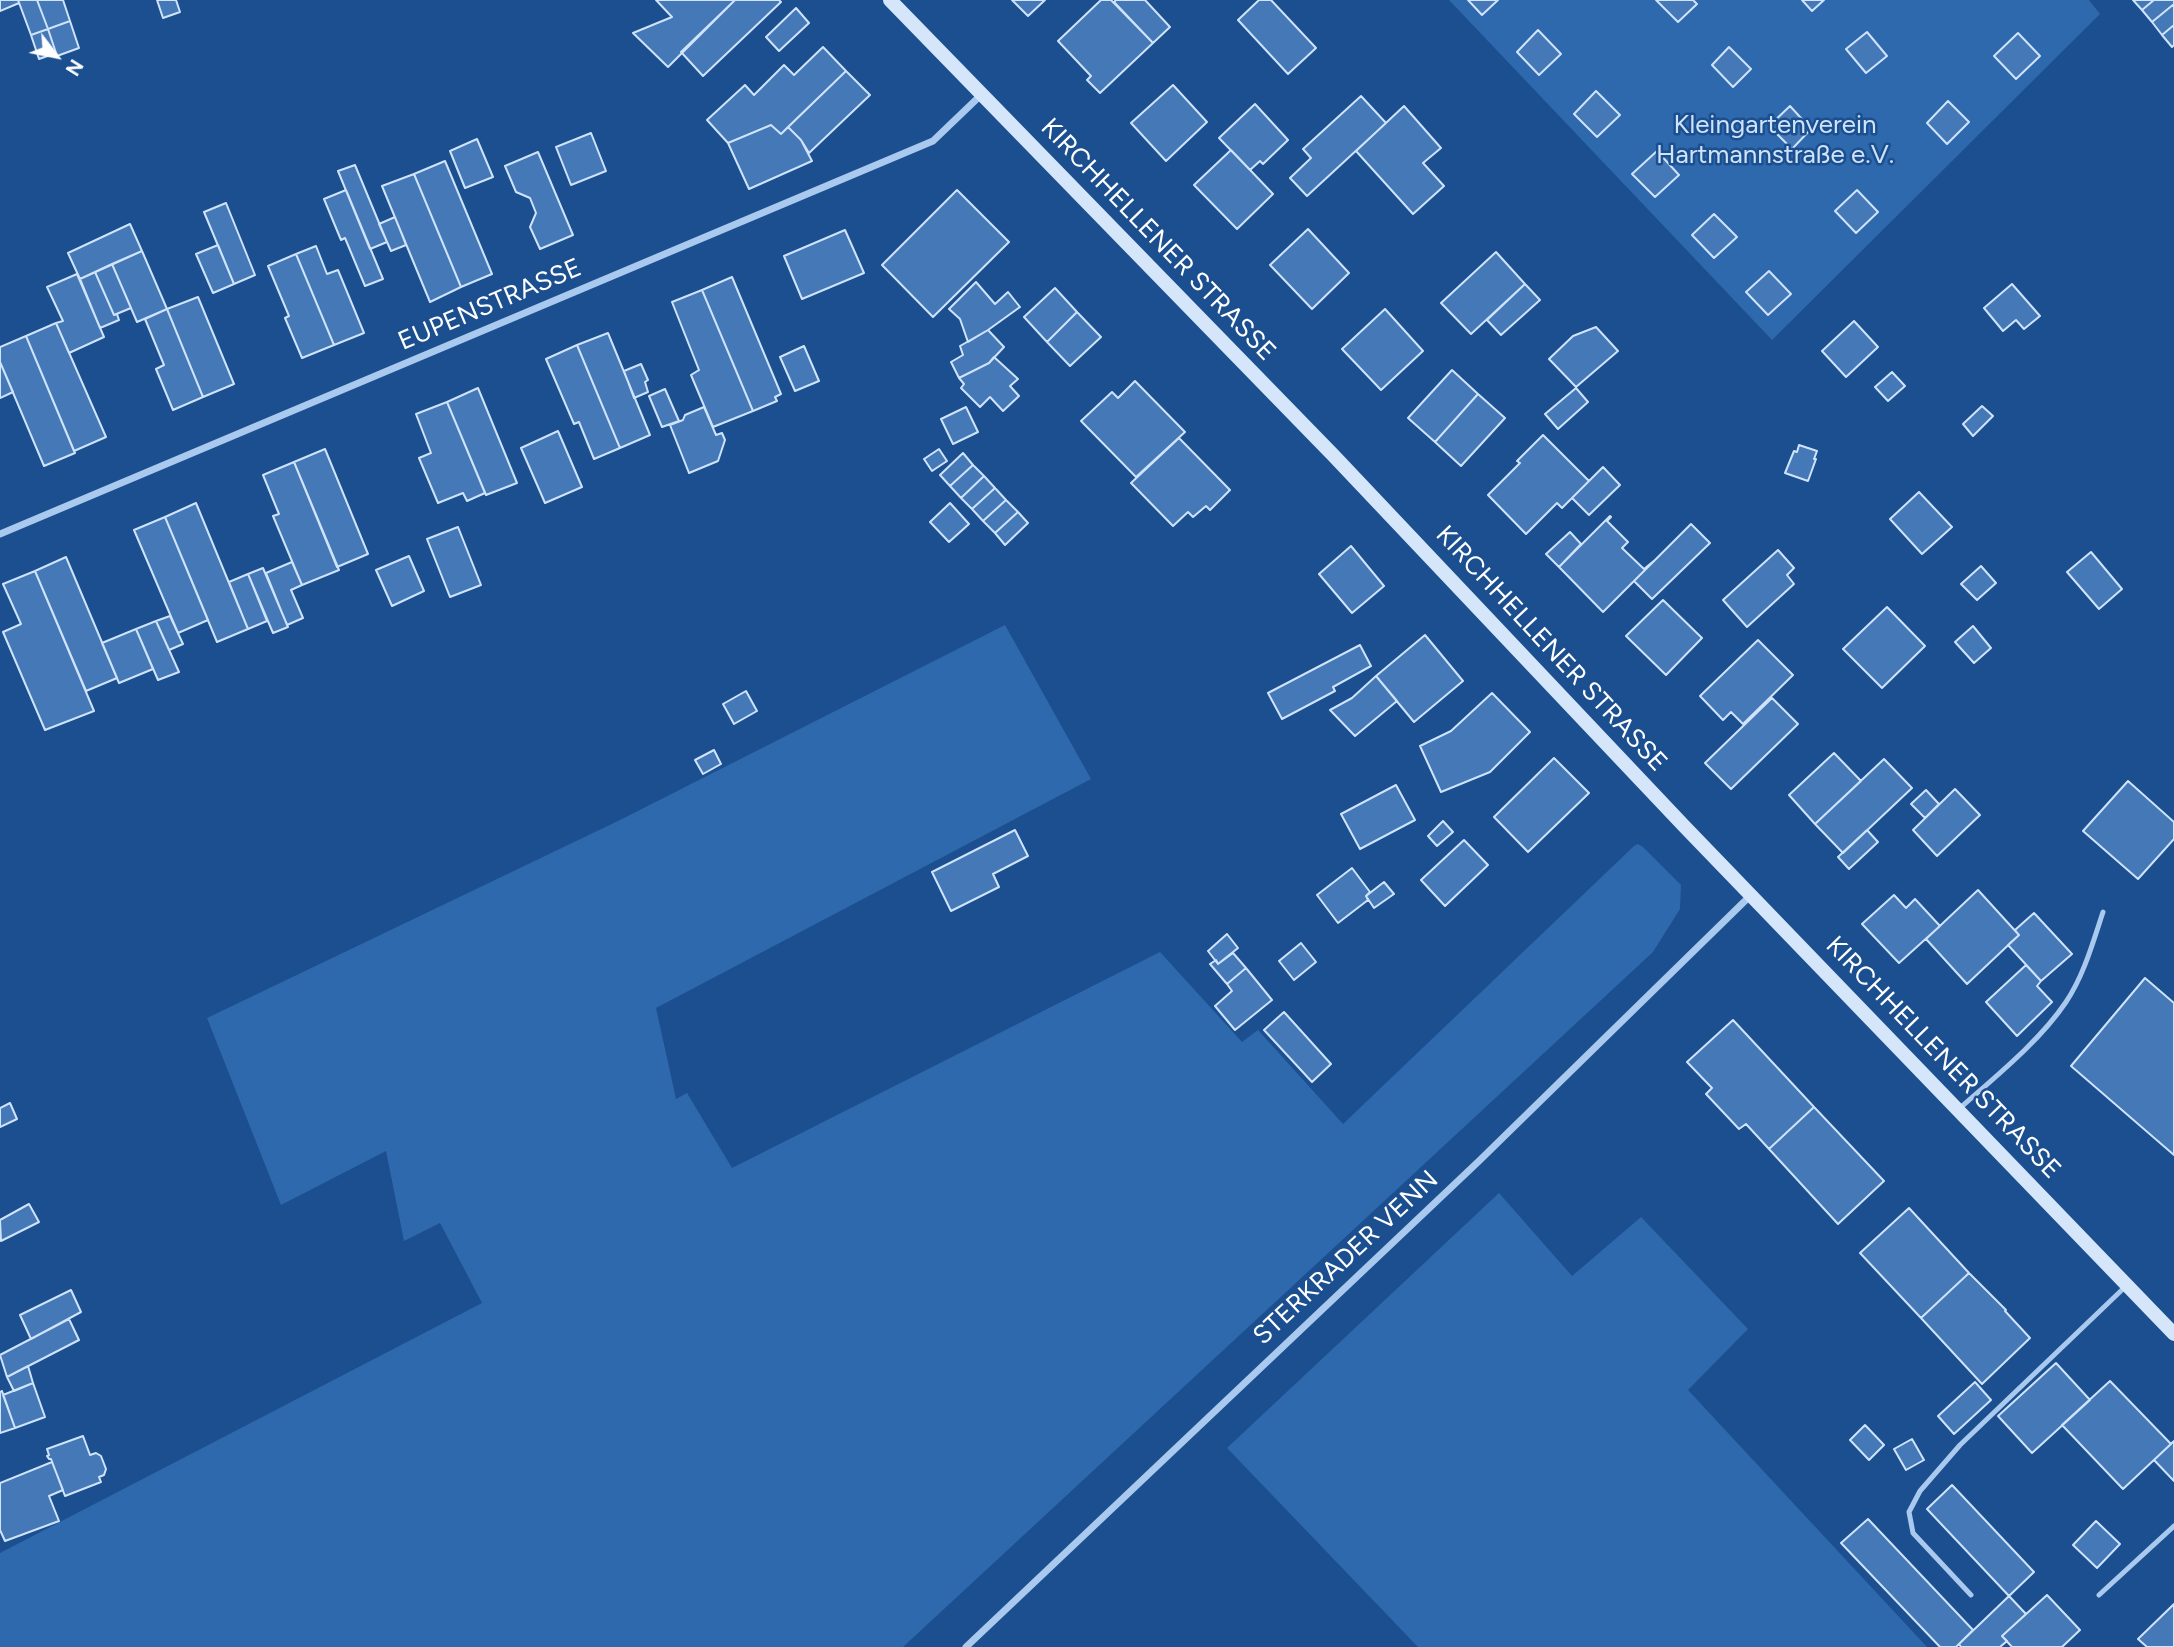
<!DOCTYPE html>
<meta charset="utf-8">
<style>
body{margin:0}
#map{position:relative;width:2174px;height:1647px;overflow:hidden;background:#1b4f8f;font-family:Figtree,sans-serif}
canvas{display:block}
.north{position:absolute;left:21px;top:21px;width:70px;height:70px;-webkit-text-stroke:5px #1b4f8f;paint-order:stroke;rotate:122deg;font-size:19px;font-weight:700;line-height:28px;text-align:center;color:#fff}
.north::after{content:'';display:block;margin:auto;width:24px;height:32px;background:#fff;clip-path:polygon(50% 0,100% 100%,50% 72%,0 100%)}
</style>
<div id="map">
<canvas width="2174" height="1647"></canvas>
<div class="north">N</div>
</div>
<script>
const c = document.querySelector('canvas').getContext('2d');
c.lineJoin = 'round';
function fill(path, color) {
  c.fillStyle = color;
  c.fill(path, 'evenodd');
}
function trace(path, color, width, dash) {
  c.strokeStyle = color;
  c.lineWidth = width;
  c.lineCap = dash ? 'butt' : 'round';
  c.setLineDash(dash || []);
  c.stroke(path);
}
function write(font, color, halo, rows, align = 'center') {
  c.font = font + ' Figtree,sans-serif';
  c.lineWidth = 5;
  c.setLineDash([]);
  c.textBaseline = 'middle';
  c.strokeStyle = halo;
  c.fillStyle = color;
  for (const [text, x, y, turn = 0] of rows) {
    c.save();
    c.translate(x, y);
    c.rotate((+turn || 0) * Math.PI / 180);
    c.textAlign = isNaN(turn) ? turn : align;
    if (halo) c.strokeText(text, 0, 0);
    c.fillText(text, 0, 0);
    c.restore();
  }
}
fill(new Path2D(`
 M1449 0H2089L2100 14 1772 340Z
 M1005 625 1091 779 656 1008 676 1099 687 1093 732 1168 1160 952 1242 1042 1258 1030 1343 1124 1634 846 1638 844 1643 847 1681 885 1680 909 1653 952 903 1647H0V1553L482 1303 440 1223 404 1241 386 1151 281 1205 207 1018 618 821Z
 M1499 1193 1572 1276 1641 1217 1748 1329 1688 1390 1927 1647H1418L1227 1448Z`), '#2e69ad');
const building = new Path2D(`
 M0 0H18L19 3 0 11Z
 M18 0H37L48 29 31 35Z
 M37 0H63L70 21 48 29Z
 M157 0H176L180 12 163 18Z
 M735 0 668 67 633 33 672 17 656 0Z
 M735 0H779L781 2 703 76 681 52Z
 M1012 0H1045L1028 16Z
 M1101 0H1111L1153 43 1100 93 1087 80 1091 76 1058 41Z
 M1116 0H1145L1170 27 1153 43 1114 2Z
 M1259 0H1271L1316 48 1288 74 1238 20Z
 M1468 0H1498L1482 15Z
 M1656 0H1693L1697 4 1678 22Z
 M1802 0H1824L1812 11Z
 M2133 0H2154L2142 10Z
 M2154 0H2174V4L2152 22 2142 10Z
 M2174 4V25L2162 35 2152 22Z
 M796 8 809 23 779 51 766 37Z
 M70 21 79 48 57 56 48 29Z
 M2174 25V45L2172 47 2162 35Z
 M48 29 56 53 39 59 31 35Z
 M1538 30 1561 54 1539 75 1517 52Z
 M1867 32 1887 56 1866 73 1846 49Z
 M2018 33 2040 56 2016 79 1994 56Z
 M823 47 846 71 781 134 771 125 728 143 707 120 745 85 754 95 784 65 794 75Z
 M1729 47 1751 69 1733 87 1712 65Z
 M846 71 870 95 809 153 801 140 788 127Z
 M1173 85 1207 122 1166 161 1131 123Z
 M1596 91 1620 115 1597 137 1574 114Z
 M1361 96 1386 123 1307 196 1290 178 1311 158 1303 149Z
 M1948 101 1969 122 1947 144 1927 123Z
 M1255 104 1288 140 1263 164 1260 161 1250 170 1219 138Z
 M1404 106 1441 148 1423 163 1444 186 1413 214 1356 151Z
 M1790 106 1811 129 1792 149 1769 126Z
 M771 125 781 134 788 127 801 140 812 161 749 189 728 143Z
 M591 133 606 171 571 185 556 147Z
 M477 139 493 177 465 188 450 151Z
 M1231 150 1273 194 1237 229 1194 185Z
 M1657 151 1679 175 1655 197 1632 174Z
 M538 152 573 235 540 249 530 227 536 213 530 198 516 192 505 166Z
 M445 161 492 274 461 287 414 174Z
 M355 165 387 242 370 249 338 171Z
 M414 174 461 287 430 302 382 186Z
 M346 190 383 279 365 286 345 238 341 240 324 199Z
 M957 190 1009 242 933 317 882 265Z
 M1857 190 1878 212 1856 233 1835 211Z
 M226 203 255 275 234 284 204 212Z
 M1714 214 1737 237 1714 258 1692 235Z
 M395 217 406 245 391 251 379 224Z
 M130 224 142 251 80 279 68 253Z
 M1308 229 1349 273 1312 309 1270 265Z
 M845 230 864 273 802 299 784 256Z
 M218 245 234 284 213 293 196 254Z
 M316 246 327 274 338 270 364 333 334 345 296 254Z
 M142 251 167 309 137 322 112 264Z
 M1496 252 1525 284 1471 334 1441 303Z
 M296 254 334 345 302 358 285 318 289 316 268 266Z
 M112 264 131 308 114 315 95 272Z
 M1769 271 1791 294 1768 315 1746 292Z
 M95 272 114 315 117 314 119 320 100 328 80 279Z
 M77 274 104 337 69 353 56 323 63 321 47 287Z
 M732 277 781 394 775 397 777 401 753 411 702 290Z
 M976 282 995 304 1008 292 1020 307 988 330 968 342 960 319 949 309Z
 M1525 284 1540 300 1501 335 1487 320Z
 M2012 284 2040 316 2024 329 2016 320 2003 331 1984 308Z
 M1055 288 1077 312 1047 342 1024 317Z
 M702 290 753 411 713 427 691 375 699 370 672 302Z
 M198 297 234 384 203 397 167 309Z
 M167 309 203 397 173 410 156 369 164 365 145 319Z
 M1385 309 1423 351 1381 390 1342 349Z
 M1077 312 1101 337 1070 366 1047 342Z
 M1854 321 1878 347 1846 377 1822 351Z
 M56 323 106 437 74 451 26 336Z
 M1596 327 1618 351 1576 387 1549 359 1573 336Z
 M988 330 1004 347 989 363 959 378 951 362 963 355 960 346Z
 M608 333 650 435 620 448 577 345Z
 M26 336 75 453 44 466 0 362V347Z
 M577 345 620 448 594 459 579 422 574 424 546 359Z
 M804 346 819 381 795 391 780 357Z
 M994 357 1018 379 1010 386 1019 396 1003 411 990 397 980 407 961 388 964 384 959 378 989 363Z
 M0 362 13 392 0 398Z
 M641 364 648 380 645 382 648 392 634 398 624 371Z
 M1452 370 1478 394 1435 442 1408 418Z
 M1892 372 1905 386 1888 401 1875 387Z
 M1135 381 1185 432 1136 477 1081 421 1112 392 1118 398Z
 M478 388 517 483 486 495 447 402Z
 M1576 388 1588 402 1558 429 1545 414Z
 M665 389 679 421 662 427 649 396Z
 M1478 394 1505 418 1461 466 1435 442Z
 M447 402 485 493 467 501 463 493 438 503 419 458 431 453 416 414Z
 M1982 406 1993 416 1973 436 1963 424Z
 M704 407 716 435 722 433 725 440 718 461 689 473 670 425 683 420 685 415Z
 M966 407 978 432 953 444 941 419Z
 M558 431 582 487 545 503 521 448Z
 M1543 435 1589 481 1562 508 1557 503 1526 534 1488 495 1520 463 1517 461Z
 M1179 438 1230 490 1210 510 1206 506 1193 517 1188 512 1173 526 1131 483Z
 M1799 445 1817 451 1814 459H1816L1808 481 1785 473 1794 451 1797 452Z
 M325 449 368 554 337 567 294 462Z
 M939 449 947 461 932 471 924 459Z
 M963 453 973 465 950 486 940 475Z
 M294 462 339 570 302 585 273 516 279 514 263 475Z
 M973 465 984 476 961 498 950 486Z
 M1603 467 1620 485 1589 515 1572 498Z
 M984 476 995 488 972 509 961 498Z
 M995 488 1006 500 983 521 972 509Z
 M1919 492 1952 527 1922 554 1890 519Z
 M1006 500 1018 512 995 533 983 521Z
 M196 503 248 629 217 642 165 517Z
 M950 503 969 524 949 542 930 522Z
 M1018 512 1028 523 1005 545 995 533Z
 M1610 516 1611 517 1607 521 1628 542 1622 548 1644 569 1655 560 1603 612 1559 567Z
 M165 517 208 620 178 633 134 530Z
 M1691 524 1710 543 1652 599 1634 581Z
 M458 527 481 585 450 597 427 539Z
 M1570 532 1581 544 1559 567 1546 554Z
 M1351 546 1384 586 1352 613 1319 574Z
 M1778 550 1794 568 1787 575 1794 584 1747 627 1723 600Z
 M2091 552 2122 589 2099 609 2067 572Z
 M409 556 424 591 392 606 376 570Z
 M66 557 117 678 86 691 35 571Z
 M292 562 302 585 291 590 303 618 287 625 266 573Z
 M1981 566 1996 583 1977 600 1961 584Z
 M263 568 288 627 273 633 248 574Z
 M35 571 94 711 45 730 3 632 21 624 3 584Z
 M248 574 267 621 248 629 229 582Z
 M1663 600 1702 638 1666 675 1626 636Z
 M1887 607 1925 646 1882 688 1843 649Z
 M170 616 183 644 169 650 156 621Z
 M156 621 179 672 158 680 136 629Z
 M1973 626 1991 648 1974 663 1955 642Z
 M136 629 153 669 119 683 102 643Z
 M1425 635 1463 681 1414 722 1376 676Z
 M1758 640 1793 675 1743 724 1731 712 1723 720 1700 696Z
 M1360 645 1371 666 1333 687 1335 691 1282 719 1268 693Z
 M1376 676 1397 701 1355 736 1330 710 1352 698Z
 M746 691 757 711 734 724 723 704Z
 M1492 693 1530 732 1490 772 1441 792 1420 746 1451 731Z
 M1772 698 1798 724 1731 789 1705 763Z
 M714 750 721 764 703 774 695 760Z
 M1834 753 1861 781 1815 824 1789 795Z
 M1554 758 1589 793 1528 852 1494 817Z
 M1884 759 1912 788 1843 853 1815 824Z
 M2128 781 2174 822V839L2138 879 2083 831Z
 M1396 785 1415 820 1360 849 1341 814Z
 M1955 789 1980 815 1937 856 1913 830Z
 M1926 790 1939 804 1925 818 1911 804Z
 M1443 821 1453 832 1437 846 1428 836Z
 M1015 830 1028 856 993 874 999 887 951 911 932 872Z
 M1867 830 1878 842 1849 869 1838 857Z
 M1464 840 1488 865 1445 906 1421 880Z
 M1352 868 1370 892 1366 896 1368 900 1338 923 1317 895Z
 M1384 882 1394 894 1374 908 1366 896Z
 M1978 890 2019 935 1967 984 1926 939Z
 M1894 895 1906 908 1915 899 1940 926 1899 963 1862 924Z
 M2034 913 2072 954 2041 981 2008 945 2019 935 2015 930Z
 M1227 934 1238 948 1218 964 1208 951Z
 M1301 943 1316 962 1294 980 1279 961Z
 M1233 953 1246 968 1227 984 1210 964 1216 960 1218 964Z
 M2026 965 2041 981 2037 986 2052 1002 2017 1036 1986 1002Z
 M1246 968 1272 1000 1235 1030 1215 1006 1232 991 1227 984Z
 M2145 978 2174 1003V1155L2071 1066Z
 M1284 1012 1331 1064 1312 1082 1264 1030Z
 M1733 1020 1814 1107 1769 1149 1746 1124 1739 1129 1706 1094 1712 1088 1687 1062Z
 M10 1103 17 1119 0 1127V1108Z
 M1814 1107 1884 1181 1838 1224 1769 1149Z
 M29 1204 39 1222 1 1241 0 1220Z
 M1909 1208 1969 1273 1921 1318 1860 1253Z
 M1969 1273 2006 1310 2005 1311 2030 1338 1982 1384 1921 1318Z
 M71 1290 81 1312 31 1339 20 1315Z
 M69 1319 79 1340 7 1377 0 1355Z
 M2056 1363 2090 1400 2032 1453 1998 1416Z
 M28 1366 33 1383 14 1391 7 1377Z
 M2110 1381 2171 1444 2123 1489 2062 1425Z
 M1975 1382 1991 1400 1954 1434 1938 1416Z
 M33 1383 45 1417 15 1428 3 1395Z
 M2 1391 15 1428 0 1433V1392Z
 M1865 1425 1884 1445 1869 1460 1850 1440Z
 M83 1436 90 1455 96 1453 101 1456 106 1469 104 1475 99 1477 101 1482 65 1496 51 1459H49L47 1456 49 1455 47 1449Z
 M1912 1439 1924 1460 1906 1470 1894 1449Z
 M2174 1441V1481L2154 1460Z
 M52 1462 63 1490 49 1496 59 1521 5 1541 0 1530V1483Z
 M1952 1485 2034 1572 2009 1596 1927 1509Z
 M1868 1519 1973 1630 1956 1647H1940L1841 1543Z
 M2096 1521 2120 1544 2097 1568 2073 1545Z
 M2047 1595 2080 1630 2062 1647H2012L2002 1636Z
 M2009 1596 2026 1614 2002 1636 2007 1641 2000 1647H1961L1959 1644Z
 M2174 1604V1647H2147L2138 1639Z`);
fill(building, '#4478b7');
trace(building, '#cfe3fa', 2);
trace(new Path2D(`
 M1959 1109C1995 1077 2039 1042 2066 1002 2084 975 2093 942 2103 912
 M1971 1595 1913 1533 1909 1512 1920 1491 1960 1445 2126 1286
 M2099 1595 2174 1526`), '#a9c9ee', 5);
trace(new Path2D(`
 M0 534 933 141 982 94
 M966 1647 1479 1161 1751 895`), '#a9c9ee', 7);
trace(new Path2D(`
 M890 0 1334 456 1684 826 2174 1334`), '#d6e6fa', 14);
write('26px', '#cfe3fa', '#1b4f8f', [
 ["Kleingartenverein",1775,125],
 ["Hartmannstraße e.V.",1775,155]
]);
write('26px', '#fff', '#1b4f8f', [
 ["KIRCHHELLENER STRASSE",1158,240,46],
 ["EUPENSTRASSE",490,305,-23],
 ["KIRCHHELLENER STRASSE",1551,649,47],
 ["KIRCHHELLENER STRASSE",1943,1058,46],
 ["STERKRADER VENN",1346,1258,-43]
]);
</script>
